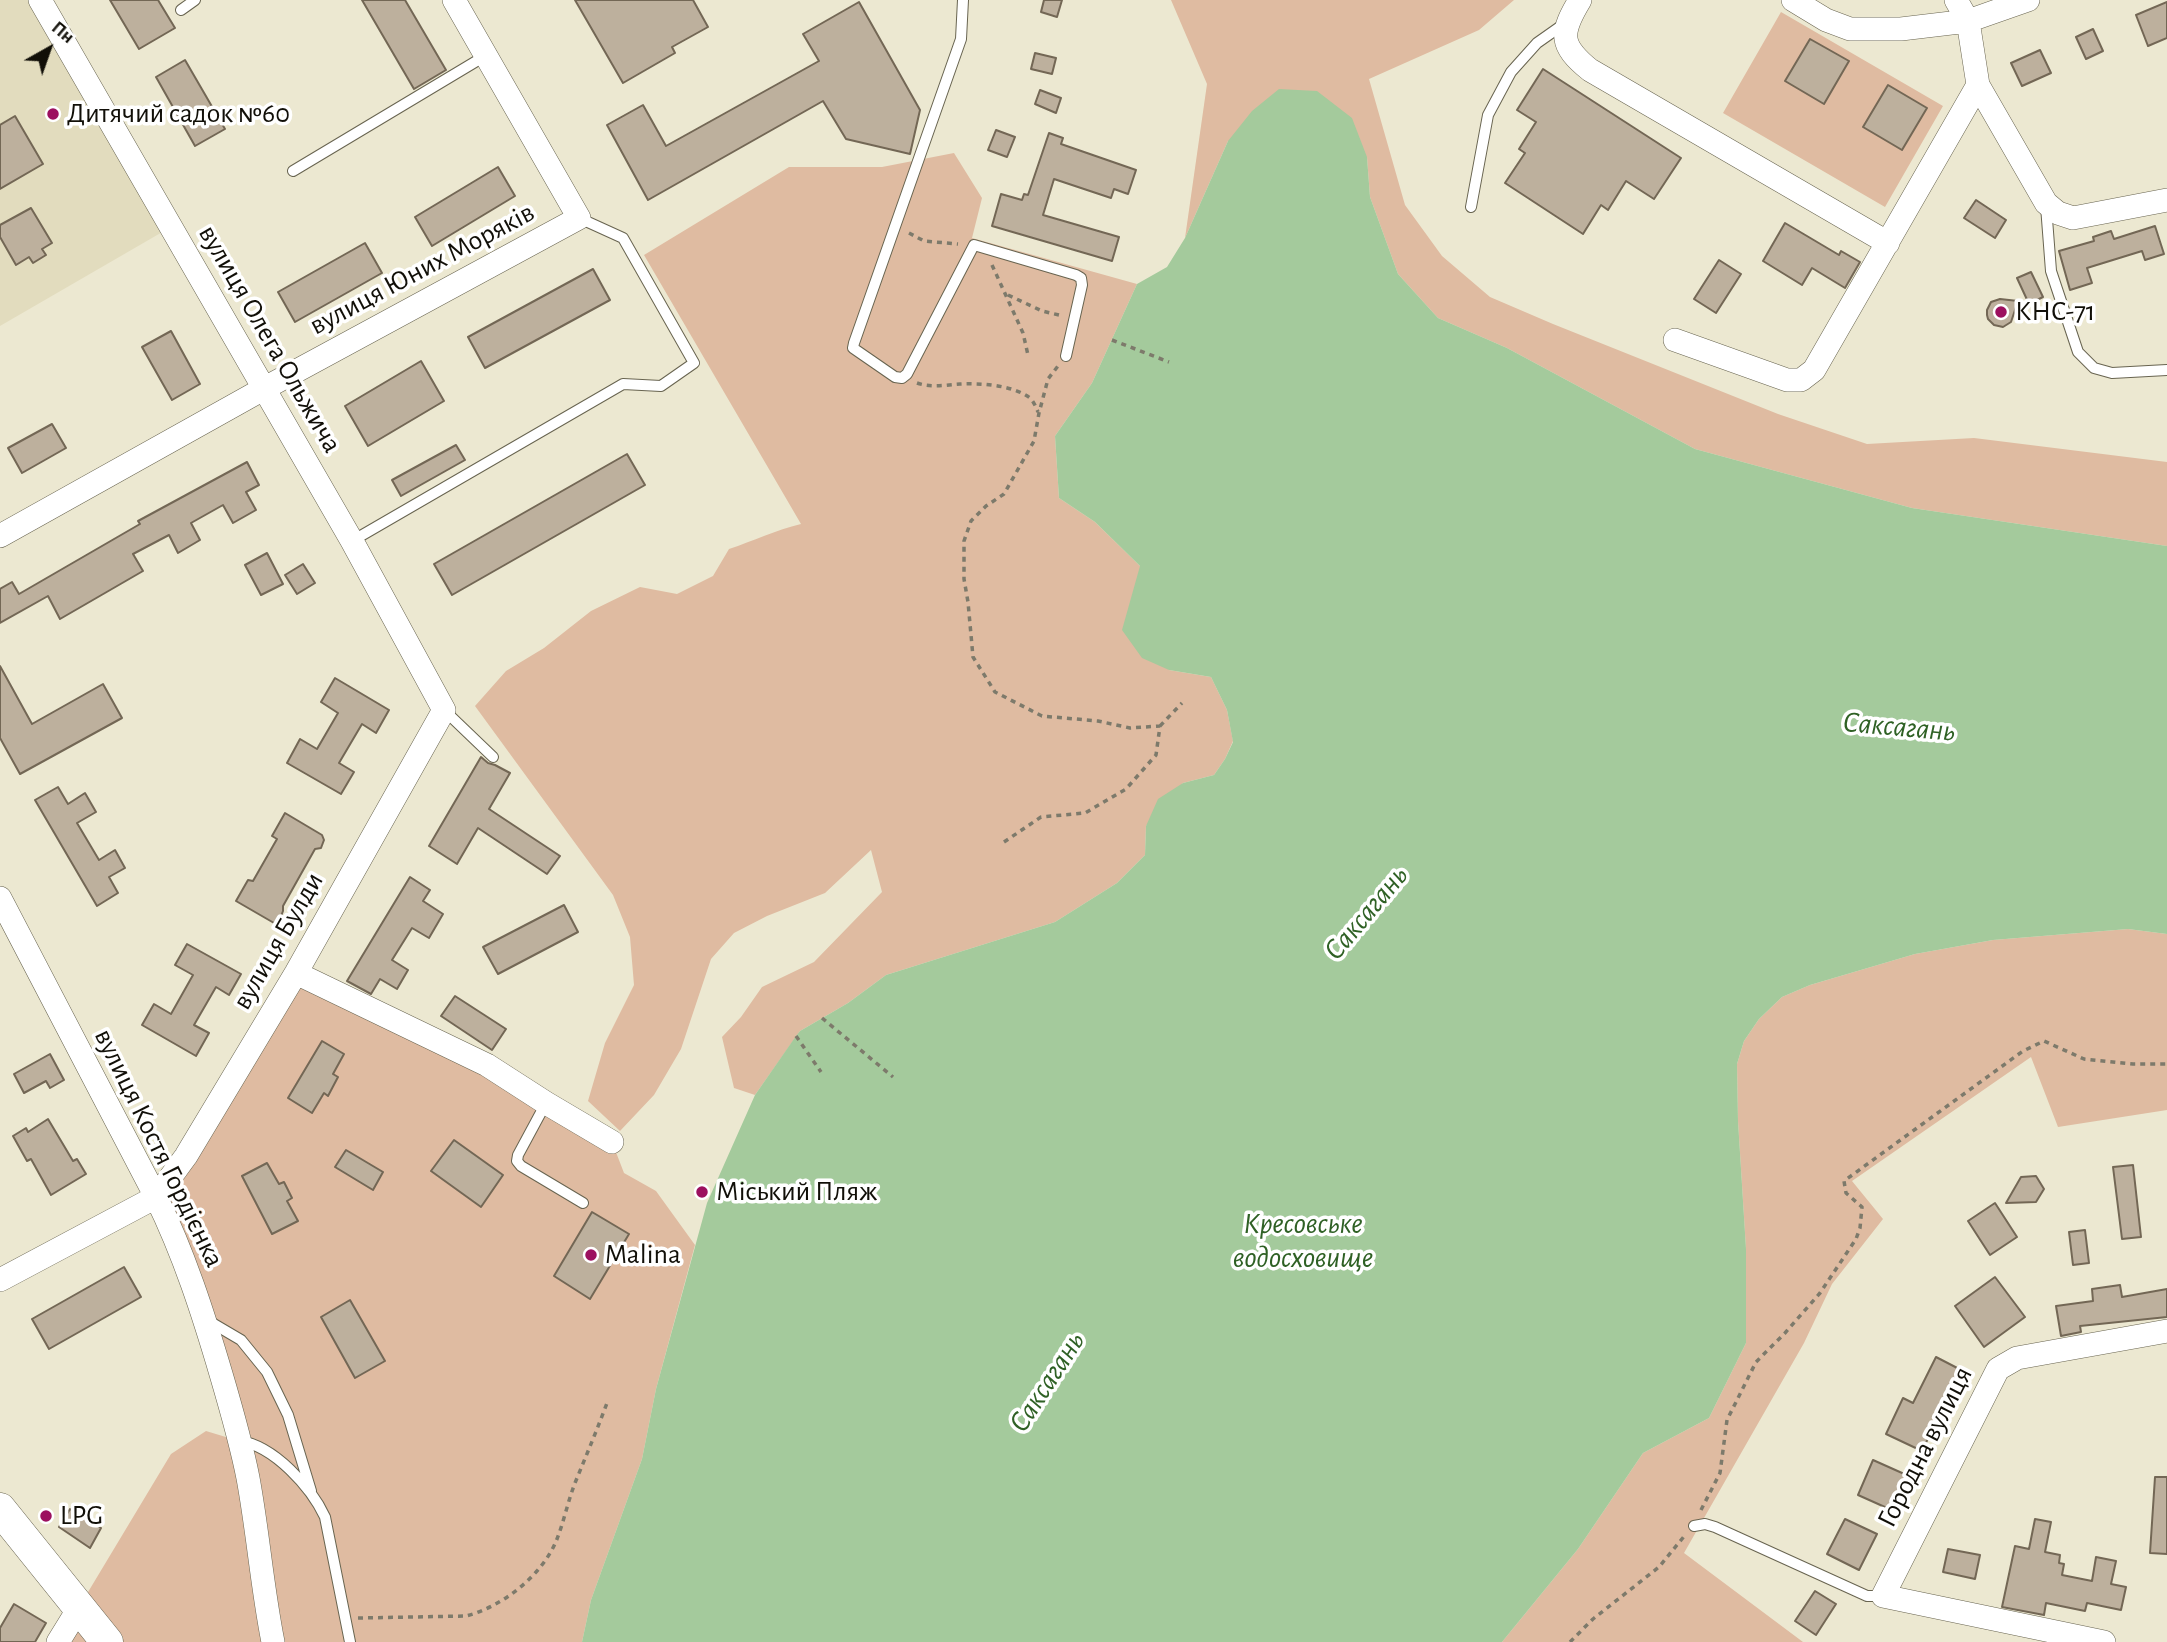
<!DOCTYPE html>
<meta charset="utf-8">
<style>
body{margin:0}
#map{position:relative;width:2167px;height:1642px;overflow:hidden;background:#ece8d1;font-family:"Alegreya Sans",sans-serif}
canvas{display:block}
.north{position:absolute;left:14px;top:14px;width:70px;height:70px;-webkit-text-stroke:5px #fff;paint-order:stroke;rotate:40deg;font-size:19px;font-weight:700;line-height:28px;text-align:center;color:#110f08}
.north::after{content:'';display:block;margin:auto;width:24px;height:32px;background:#110f08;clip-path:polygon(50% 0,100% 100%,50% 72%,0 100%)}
</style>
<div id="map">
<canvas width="2167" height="1642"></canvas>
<div class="north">Пн</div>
</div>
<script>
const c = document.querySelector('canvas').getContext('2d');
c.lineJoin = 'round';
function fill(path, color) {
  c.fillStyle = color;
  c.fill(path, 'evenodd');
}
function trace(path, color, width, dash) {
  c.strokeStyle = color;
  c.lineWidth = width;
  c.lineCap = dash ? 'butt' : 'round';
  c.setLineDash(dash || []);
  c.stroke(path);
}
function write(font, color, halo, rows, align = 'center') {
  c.font = font + ' "Alegreya Sans",sans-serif';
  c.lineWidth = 7;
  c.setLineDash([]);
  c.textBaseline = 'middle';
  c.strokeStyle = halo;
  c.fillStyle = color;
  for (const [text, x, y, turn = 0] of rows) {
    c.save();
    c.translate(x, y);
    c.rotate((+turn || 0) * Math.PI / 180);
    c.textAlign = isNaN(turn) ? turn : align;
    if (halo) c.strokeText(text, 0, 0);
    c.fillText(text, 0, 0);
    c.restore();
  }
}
fill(new Path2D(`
 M0 0H40L171 227 0 326Z`), '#e2dcbe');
fill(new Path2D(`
 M1171 0H1514L1479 30 1369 79 1405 205 1442 256 1490 297 1553 324 1778 414 1867 444 1974 438 2167 462V546L1912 508 1695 449 1507 348 1438 318 1398 274 1370 197 1367 157 1228 141 1185 238 1207 84Z
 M1781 12 1943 106 1885 207 1723 113Z
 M954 153 982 198 972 238 1137 284 1092 383 1055 436 1059 498 1095 522 1140 566 1169 670 1211 677 1227 710 1233 741 1225 759 1214 775 1183 783 1146 826 1145 855 1117 883 1055 922 886 975 848 1003 800 1031 755 1095 734 1088 722 1037 741 1017 762 987 814 962 882 892 871 850 825 893 767 916 734 933 711 959 681 1049 654 1095 620 1131 588 1101 605 1043 634 985 630 937 613 895 475 706 506 671 544 648 591 611 640 587 677 594 713 576 729 549C753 541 776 530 801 524L644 255 789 167H882Z
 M2128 929 2167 934V1110L2058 1127 2031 1057 1852 1181 1883 1219 1832 1284 1804 1343 1684 1553 1803 1642H1502L1578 1549 1643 1453 1709 1418 1746 1343V1249L1738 1121 1737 1064 1744 1041 1759 1019 1782 997 1810 985 1915 954 1993 940Z
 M296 973 614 1147 624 1173 656 1191 695 1245 656 1389 642 1459 591 1600 582 1642H58L171 1454 206 1431 239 1441 156 1197Z`), '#dfbba1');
fill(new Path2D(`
 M1279 89 1317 91 1352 118 1367 157 1370 197 1398 274 1438 318 1507 348 1695 449 1912 508 2167 546V934L2128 929 1993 940 1915 954 1810 985 1782 997 1759 1019 1744 1041 1737 1064 1738 1121 1746 1249V1343L1709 1418 1643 1453 1578 1549 1502 1642H582L591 1600 642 1459 656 1389 707 1203 755 1095 796 1036 800 1031 848 1003 886 975 1055 922 1117 883 1145 855 1146 826 1158 799 1183 783 1214 775 1225 759 1233 742 1227 710 1211 677 1169 670 1142 658 1122 630 1140 566 1095 522 1059 498 1055 436 1092 383 1137 284 1167 267 1185 238 1228 141 1252 111Z`), '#a4ca9c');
const building = new Path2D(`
 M110 0H158L175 28 139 49Z
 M362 0H405L446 70 414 89Z
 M575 0H693L708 27 672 47 675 53 623 83Z
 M1044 0H1062L1057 17 1041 12Z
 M859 2 920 110 910 154 846 139 823 101 648 200 607 125 643 105 666 146 819 61 803 34Z
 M2167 2V38L2148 46 2136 15Z
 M2093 29 2103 51 2086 59 2076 37Z
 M1810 39 1849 61 1824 104 1785 81Z
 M2040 50 2051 73 2022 86 2011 63Z
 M1035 53 1056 58 1052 74 1031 69Z
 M185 60 225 129 195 146 156 77Z
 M1543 69 1681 158 1654 199 1626 181 1608 210 1601 205 1583 234 1505 183 1525 153 1519 149 1536 122 1517 110Z
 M1888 85 1927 108 1902 150 1863 127Z
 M1040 90 1061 98 1056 113 1035 104Z
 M15 116 43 164 0 189V125Z
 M996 130 1015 137 1007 157 988 150Z
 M1049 133 1063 138 1061 144 1136 170 1128 194 1114 189 1111 198 1054 179 1043 215 1119 237 1112 261 992 226 1001 194 1022 200 1024 194 1028 195Z
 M498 167 515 196 432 246 415 217Z
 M1976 200 2006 220 1995 238 1964 218Z
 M31 208 52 243 42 249 46 255 33 263 29 257 16 265 0 237V225Z
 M1785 223 1839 255 1841 251 1860 262 1845 288 1812 268 1802 285 1763 261Z
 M2155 226 2164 254 2145 260 2142 251 2087 268 2092 283 2070 290 2059 251 2094 241 2093 237 2111 231 2114 239Z
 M365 243 382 273 295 322 278 292Z
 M1719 260 1741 274 1716 313 1694 299Z
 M593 269 610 300 485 368 468 337Z
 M2031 272 2043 297 2029 304 2017 278Z
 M2000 299 2018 301 2011 322 2003 327 1994 325 1988 319 1987 315V310L1991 302Z
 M171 331 200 384 172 400 142 347Z
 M421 361 444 401 368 446 345 406Z
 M52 424 66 448 22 473 8 448Z
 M456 445 465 460 401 496 392 480Z
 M627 454 645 485 452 595 434 564Z
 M247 462 259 485 246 492 256 510 233 523 223 505 191 523 200 540 178 553 169 535 133 554 143 571 60 619 48 596 0 623V589L12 582 19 594 140 524 138 521Z
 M267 553 283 584 261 595 245 565Z
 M303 564 315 583 297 594 285 575Z
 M0 666 32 724 103 684 122 718 20 774 0 738Z
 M335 678 389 710 376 733 362 724 339 763 354 772 341 794 287 763 300 739 317 749 338 713 321 702Z
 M481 757 488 763 495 765 510 773 489 809 560 856 547 874 478 828 457 864 429 846Z
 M58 787 68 804 85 793 96 812 77 823 99 860 115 850 125 868 109 877 118 893 97 906 35 800Z
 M285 813 322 835 324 840 321 848 315 849 283 906V911L280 919 274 923 236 901 248 880 253 881 277 839 272 836Z
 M410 877 430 890 423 901 443 914 429 938 412 928 392 960 408 970 397 989 380 979 371 994 347 981Z
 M564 905 578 932 498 974 483 947Z
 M187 944 241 974 229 995 216 987 194 1025 209 1033 196 1056 142 1025 154 1004 171 1014 193 975 175 965Z
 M455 996 506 1029 492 1050 441 1016Z
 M322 1041 344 1054 333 1074 338 1077 328 1096 324 1093 312 1113 288 1098Z
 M50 1054 64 1080 50 1088 46 1081 24 1093 14 1074Z
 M48 1119 73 1161 77 1159 86 1174 51 1195 31 1159 27 1161 13 1136 26 1128 28 1132Z
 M454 1140 503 1175 481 1207 431 1171Z
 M346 1150 383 1172 373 1190 335 1167Z
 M267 1163 279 1184 284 1182 292 1198 287 1201 298 1221 272 1234 242 1176Z
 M2133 1165 2141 1237 2122 1239 2113 1167Z
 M2036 1176 2044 1189 2036 1202 2006 1203 2021 1177Z
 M1995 1203 2017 1237 1990 1255 1968 1221Z
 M592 1212 629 1234 590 1299 554 1276Z
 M2085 1230 2089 1263 2073 1265 2069 1232Z
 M124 1267 141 1297 49 1349 32 1319Z
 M1995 1277 2025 1317 1984 1347 1955 1306Z
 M2120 1285 2122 1297 2167 1289V1317L2080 1326 2081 1332 2061 1336 2056 1306 2093 1301 2092 1289Z
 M350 1300 385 1361 355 1378 321 1317Z
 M1936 1357 1965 1372 1951 1399 1948 1397 1922 1451 1886 1434 1903 1398 1913 1403Z
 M1873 1460 1911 1477 1896 1512 1858 1495Z
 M2155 1477H2167V1554L2150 1553Z
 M70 1509 101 1528 90 1548 59 1527Z
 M1845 1519 1877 1534 1859 1570 1827 1554Z
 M2035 1519 2051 1522 2045 1552 2060 1555 2059 1563 2064 1564 2062 1575 2092 1581 2096 1557 2116 1561 2111 1584 2126 1587 2121 1610 2087 1603 2085 1611 2046 1603 2044 1615 2002 1607 2015 1546 2029 1549Z
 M1948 1549 1980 1555 1975 1579 1943 1572Z
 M1815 1591 1836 1604 1816 1635 1795 1621Z
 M14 1604 46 1623 35 1642H0V1628Z`);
fill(building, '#bdb09d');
trace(building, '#736755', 2);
const service = new Path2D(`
 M963 0 961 39 854 343 853 348 895 377 902 378 907 374 974 245 1076 275 1081 278 1082 285 1066 356
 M181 10 195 0
 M293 171 485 56
 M2046 206 2051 271 2078 352 2094 368 2112 373 2167 370
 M1471 207 1488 115 1511 72 1537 43 1564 24
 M352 541 623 384 661 386 694 363 623 238 579 218
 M444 710 493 757
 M546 1103 518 1155 517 1161 521 1166 583 1203
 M207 1320 241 1340 267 1372 288 1415 311 1491
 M240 1441C274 1446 311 1487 325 1517L350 1642
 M1694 1526 1705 1524 1715 1527 1867 1596H1883`);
const minor = new Path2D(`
 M1580 0C1560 33 1559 45 1590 70L1888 243
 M1793 0 1826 20 1850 29H1901L1968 21 2028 0
 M1956 0 1968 21 1978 85 2046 203 2058 213 2073 218 2167 200
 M1675 340 1787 380H1801L1814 370 1978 85
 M0 536 265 388 579 218 454 0
 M0 898 156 1197C184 1254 203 1313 221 1374 231 1408 241 1442 248 1478 258 1532 262 1587 273 1642
 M296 973 487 1065 546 1103 612 1142
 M0 1280 156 1197 186 1156 296 973 444 710 352 541 40 0
 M58 1642 79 1608
 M2104 1642 1883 1596 1998 1369 2017 1358 2167 1331`);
const secondary = new Path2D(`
 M0 1509 107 1642`);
trace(service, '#686450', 12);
trace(minor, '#686450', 24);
trace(secondary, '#686450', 33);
trace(new Path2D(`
 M909 233 924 241 958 244
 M992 265 1023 333 1028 355
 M1008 295 1042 311 1063 316
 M1112 340 1169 362
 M917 383C931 388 946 385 960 384 981 383 1013 385 1030 398 1034 402 1036 407 1038 412
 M1160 726 1182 703
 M1004 842 1041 817 1085 813 1126 789 1156 755 1160 726 1130 728 1098 721 1042 716 995 692 973 657 968 602 964 579V541L971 521 986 506 1004 494 1034 441 1039 413 1048 379 1058 366
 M822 1018 893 1077
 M796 1036 821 1072
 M1701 1510 1720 1473 1727 1420 1756 1362 1785 1333 1820 1293 1856 1239 1860 1228 1862 1207 1846 1193 1844 1181 2023 1051 2044 1041 2084 1059 2133 1064H2167
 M358 1618 466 1616C502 1607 543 1575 557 1539 564 1521 568 1501 575 1483 586 1456 597 1430 607 1403
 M1570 1642 1593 1619 1659 1567 1686 1534`), '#7d7a6b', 3.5, [5, 5]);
trace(service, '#fff', 10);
trace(minor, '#fff', 23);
trace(secondary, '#fff', 32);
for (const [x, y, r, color] of [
 [53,114,7,"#9c105f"],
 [2001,312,7,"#9c105f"],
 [702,1192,7,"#9c105f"],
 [591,1255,7,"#9c105f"],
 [46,1516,7,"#9c105f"]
]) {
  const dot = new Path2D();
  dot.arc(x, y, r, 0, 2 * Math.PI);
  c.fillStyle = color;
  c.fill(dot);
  trace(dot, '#fff', 2.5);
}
write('28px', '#110f08', '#fff', [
 ["Дитячий садок №60",67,114],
 ["КНС-71",2015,312],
 ["Міський Пляж",716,1192],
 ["Malina",605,1255],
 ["LPG",60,1516]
], 'left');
write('28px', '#110f08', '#fff', [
 ["вулиця Юних Моряків",422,269,-28],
 ["вулиця Олега Ольжича",270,339,60],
 ["вулиця Булди",278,941,-60],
 ["вулиця Костя Гордієнка",159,1148,64],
 ["Городна вулиця",1925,1447,-63]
]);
write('italic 30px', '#2f6125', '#fff', [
 ["Саксагань",1899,727,5],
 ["Саксагань",1366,913,-50],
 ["Кресовське",1303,1224],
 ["водосховище",1303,1258],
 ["Саксагань",1047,1382,-57]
]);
</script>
